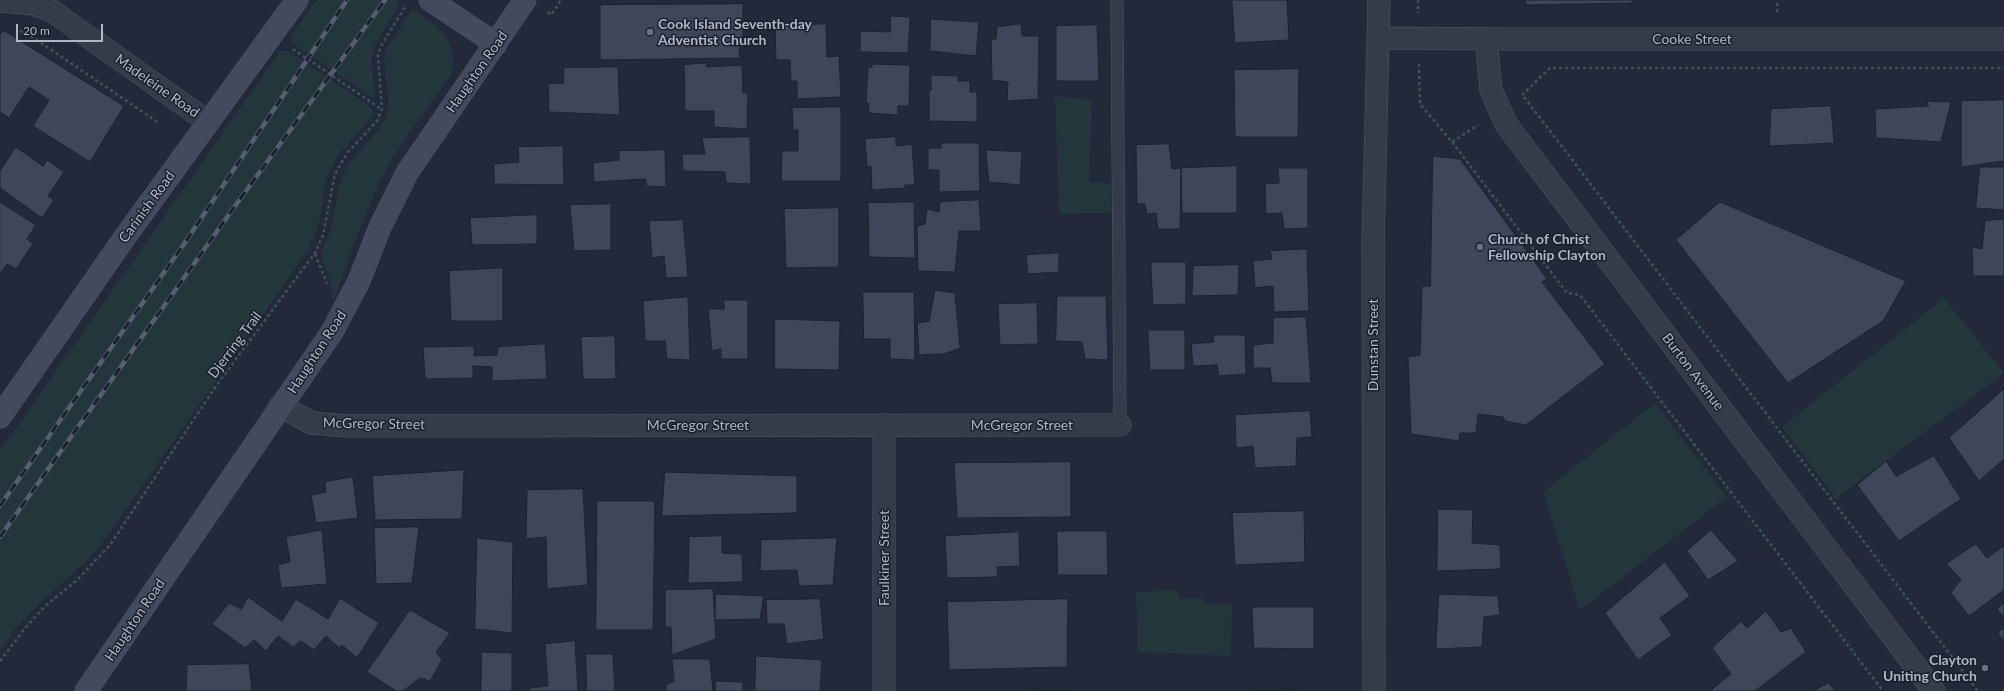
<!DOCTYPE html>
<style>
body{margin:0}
#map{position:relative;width:2004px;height:691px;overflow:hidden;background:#21293a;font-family:Lato,sans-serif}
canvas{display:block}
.scale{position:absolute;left:16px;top:24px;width:87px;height:18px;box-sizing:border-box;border:2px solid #afb6c6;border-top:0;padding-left:5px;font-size:12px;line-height:14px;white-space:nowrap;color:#afb6c6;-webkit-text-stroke:3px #1a202f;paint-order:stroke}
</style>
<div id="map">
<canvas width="2004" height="691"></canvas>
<div class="scale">20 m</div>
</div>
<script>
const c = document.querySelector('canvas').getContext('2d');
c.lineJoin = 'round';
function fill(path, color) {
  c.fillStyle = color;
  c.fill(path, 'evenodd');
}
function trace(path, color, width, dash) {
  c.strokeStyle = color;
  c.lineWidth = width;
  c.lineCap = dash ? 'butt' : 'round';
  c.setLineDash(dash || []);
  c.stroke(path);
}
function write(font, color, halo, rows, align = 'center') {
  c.font = font + ' Lato,sans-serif';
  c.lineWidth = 3;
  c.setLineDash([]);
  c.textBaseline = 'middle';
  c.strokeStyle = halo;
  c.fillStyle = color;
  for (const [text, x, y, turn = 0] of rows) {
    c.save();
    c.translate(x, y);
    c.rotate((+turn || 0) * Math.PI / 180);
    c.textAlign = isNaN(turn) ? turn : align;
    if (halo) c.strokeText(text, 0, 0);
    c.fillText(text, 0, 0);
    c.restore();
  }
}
fill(new Path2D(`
 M316 0H395L400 4 375 45 371 59 375 95 374 98 293 44 290 37Z
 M412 9C439 28 459 38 451 75 426 111 398 145 379 184 361 222 348 263 333 303L331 284 321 254 332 225 339 187 346 167 377 132 387 115 389 97 384 64 386 50Z
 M287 50 368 105 374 112 372 117 338 155 326 179 319 224 307 252 100 546C74 575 44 597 18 626 11 633 6 643 0 651V451L280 51Z
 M1055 96 1092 100 1089 182 1111 183V213L1060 214 1059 210Z
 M1944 298 2004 373 1839 496 1837 500 1782 427Z
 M1655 403 1727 497 1580 610 1543 492Z
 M1178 590 1180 599 1203 598 1205 604 1232 605 1231 656 1138 652 1136 592Z`), '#23363b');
const building = new Path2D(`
 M1232 0H1287L1289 40 1235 43Z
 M1526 0H1632V3L1526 5Z
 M743 4V44L739 43 740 58 600 60V5Z
 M891 16 910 17 908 53 860 52V31L890 32Z
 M931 19 979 22 976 56 930 51Z
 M826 24 827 57 839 56 841 97 797 99V81H791L790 60H776L775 26Z
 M1021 24 1022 36H1039L1038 99 1007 101 1008 82 992 80 991 39H996L997 27Z
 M1097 25 1099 81H1056V26Z
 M3 30 124 106 90 162 33 126 49 100 29 87 9 118 0 112V35Z
 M706 63 707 67 742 65 743 93H748L747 129 714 127V111H685L684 65Z
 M872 64 910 65 909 106H898V115L868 113 869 103H866L868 67H872Z
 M618 67 620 115 549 112 548 84 563 83 564 68Z
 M1299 69 1298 137H1235L1234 70Z
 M931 75 958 76V81H970V92H977V122L929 121V90H931Z
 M2004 100V161L1961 167V101Z
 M1927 101 1951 102 1941 142 1876 138 1875 109 1928 106Z
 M1831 106 1834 143 1769 146 1771 109Z
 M841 107V181H781L782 151H798V130H793L792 108Z
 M750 137 751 184 726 183 725 172 683 171 682 154H705L702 138Z
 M896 137V146L912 144 915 185H905V188L872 190 871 166 867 167 865 139Z
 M941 143H979L980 191 939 192V170H928V148H941Z
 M1169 144 1172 169 1181 168 1180 229H1158L1156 213 1147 214 1145 204H1137L1136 145Z
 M563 146 564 185 494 184V164L519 162 518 147Z
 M16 147 43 166 47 160 64 172 48 196 54 200 42 218 0 188V171Z
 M665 150 666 187 646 186V179L594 182 593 163 619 160V151Z
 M986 150 1022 152 1020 185 989 182Z
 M1433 156 1460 159 1547 279 1542 282 1605 364 1526 425 1505 421 1503 417 1478 414 1476 433H1460L1459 441 1411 434 1408 357 1420 355 1422 286H1430Z
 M1237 166V213H1182L1181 168Z
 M1980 167H2004V210L1976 208Z
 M1278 168H1308V228L1284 229 1282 213 1266 214 1265 184 1279 183Z
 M979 200 981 231H959L955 272 918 271 917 226 925 224 927 209 939 212 940 202Z
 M0 202 36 225 27 239 33 244 16 269 7 264 0 274Z
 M914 202 915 258 869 257 868 203Z
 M1720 202 1906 281 1883 321 1788 383 1676 240Z
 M611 204V250L574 251 570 205Z
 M839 208V267L786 268 784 209Z
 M537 215V244L472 245 470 218Z
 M2004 219V276H1973L1972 247 1982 249 1985 221Z
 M683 220 688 277 666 278 664 256 652 258 649 221Z
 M1307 249 1309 311 1274 312 1273 286 1255 288 1253 261 1272 259 1270 251Z
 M1059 253V272L1028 274 1026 255Z
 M1151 262H1186V304L1153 305Z
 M1239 265 1238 295 1192 296 1193 266Z
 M503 268V321H451L449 271Z
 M935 290 955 293 960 348 944 354 919 355 917 323 929 321Z
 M863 292H914L915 360 890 359V339H864Z
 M1057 296H1106L1108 360 1085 359 1082 342 1056 341Z
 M688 297 690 360 667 359 665 341H645L643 301Z
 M724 300H748V359H721V349L712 351 708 309H724Z
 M1037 303 1038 344 1000 345 998 304Z
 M1306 317 1311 383H1272L1270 368H1253V345L1273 343V318Z
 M775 319 840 321 839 370 775 369Z
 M1148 330H1185V370H1150Z
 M1214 335H1245L1246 374 1219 376 1217 365 1193 366 1191 344 1213 342Z
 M615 336 616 379H583L581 337Z
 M545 344 547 379 492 381V367L473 366V378L425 379 423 347 474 346V356L497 355 498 347Z
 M2004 389V459L1979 481 1949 438Z
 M1310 411 1312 437 1297 438 1296 466 1255 468 1253 446 1236 448 1235 415Z
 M1934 456 1961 499 1899 541 1857 485 1886 461 1896 476Z
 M1071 462V517L957 518 954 463Z
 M464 470 462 519 375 520 372 476Z
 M665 472 797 476V513L662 516Z
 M353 477 358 518 316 523 311 495 326 492 325 482Z
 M583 489 588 585 547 589 546 537 526 539 527 490Z
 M597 501H655L653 630H596Z
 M1438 509 1473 510 1472 543 1500 545 1501 569 1437 571Z
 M1304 511 1305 562 1235 565 1232 513Z
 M419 527 412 583 376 584 374 528Z
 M322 530 327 584 281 588 278 565 290 562 286 537Z
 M1711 530 1738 561 1708 580 1687 551Z
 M1057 531H1107L1108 575H1058Z
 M1019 532 1020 566 997 567 998 577 947 578 945 536Z
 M722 536V553L742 554 743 582 688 583 689 537Z
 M477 538 513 542 512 633 475 629Z
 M837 538 833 585 799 586 797 570 760 571 761 540Z
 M1976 544 1987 558 2004 546V590L1969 616 1951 593 1961 579 1946 564Z
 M1665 562 1690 596 1660 618 1672 635 1638 660 1605 613Z
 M713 589 716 639 672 655 671 627H665V590Z
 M716 594 764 596 760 619 715 620Z
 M1439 594 1498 596 1500 615 1484 617 1482 647 1436 649Z
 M248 597 282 621 296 599 328 619 340 598 379 623 357 658 342 645 339 648 326 636 314 650 301 641 293 647 278 636 266 651 254 640 245 648 212 624 229 603 241 609Z
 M820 599 824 639 787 644 784 624H767L766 600Z
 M1068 599 1067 667 949 670 947 602Z
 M2004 603V623L2002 620 2004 618 1997 609Z
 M1252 607H1314V649L1254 648Z
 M410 610 450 633 436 652 442 660 430 681 420 678 403 691H396L367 672Z
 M1766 611 1781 632 1791 628 1806 652 1755 691H1710L1731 674 1712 648 1741 621 1747 628Z
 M2004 628V641L1998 633Z
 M575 641 578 691H530V688L548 686 545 644Z
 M482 652 512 653V691H481Z
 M586 654H613L615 691H587Z
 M756 656 822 660 820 691H755Z
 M672 659H710L713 691H666V685L674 681Z
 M249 664 252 691H186L187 665Z
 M716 681 743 682V691H716Z
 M1829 683 1835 691H1813Z
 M1029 690 1074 691H1029Z
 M1300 690V691H1251Z`);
fill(building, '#3d4759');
trace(building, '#1c2231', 1);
const lane = new Path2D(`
 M1117 0 1120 425`);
const street = new Path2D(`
 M0 1 33 4 52 11 208 122
 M1379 38 1507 39H2004
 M1486 39 1491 90 1506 124 1934 691
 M280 406 312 423 347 426 1120 425
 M884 425V691
 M1374 691 1373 244 1379 0`);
const secondary = new Path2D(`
 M430 0 496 44
 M0 417 125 237 297 0
 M86 691 332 332 359 281 380 227 407 173 525 0`);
trace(lane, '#525968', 13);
trace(street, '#525968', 23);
trace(secondary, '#525968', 23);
trace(new Path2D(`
 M1418 0V13
 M1776 11H1777V0
 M548 12 551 15 561 0
 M20 31 28 34 159 123
 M293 49 381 109
 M1419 64 1420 104 1452 142 1478 125
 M1522 95 1550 68H2004
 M1524 97 1978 691
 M1452 142 1567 293 1580 295 1883 691
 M315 254 327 284
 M0 661 26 627 45 606 76 581 110 545 216 386 315 253 323 235 335 174 348 152 377 121 382 109 378 56 381 46 405 7
 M2003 691H2004`), '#405358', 2.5, [3, 3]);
trace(lane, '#343b4a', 12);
trace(street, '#343b4a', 22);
trace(secondary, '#424a5d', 22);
const rail = new Path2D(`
 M0 506 184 244 347 0
 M0 537 235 206 385 0`);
trace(rail, '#565f72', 4.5);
trace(rail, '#1a202f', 3, [9]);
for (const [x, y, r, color] of [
 [650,32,4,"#6b7280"],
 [1480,247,4,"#6b7280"],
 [1985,668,4,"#6b7280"]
]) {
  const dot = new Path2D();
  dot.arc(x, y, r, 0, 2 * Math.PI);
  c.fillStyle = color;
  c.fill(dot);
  trace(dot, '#1a202f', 1.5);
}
write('bold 14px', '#afb6c6', '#1a202f', [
 ["Cook Island Seventh-day",658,24],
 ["Adventist Church",658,40],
 ["Church of Christ",1488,239],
 ["Fellowship Clayton",1488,255],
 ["Clayton",1977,660,"right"],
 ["Uniting Church",1977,676,"right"]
], 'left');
write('14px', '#afb6c6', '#1a202f', [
 ["Cooke Street",1692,39],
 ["Haughton Road",477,72,-55],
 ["Madeleine Road",157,86,35],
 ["Carinish Road",147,207,-54],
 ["Djerring Trail",235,345,-53],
 ["Dunstan Street",1373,345,-90],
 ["Haughton Road",317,352,-57],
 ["Burton Avenue",1693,372,53],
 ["McGregor Street",374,424,1],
 ["McGregor Street",698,425],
 ["McGregor Street",1022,425],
 ["Faulkiner Street",884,558,-90],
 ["Haughton Road",135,620,-56]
]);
</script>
